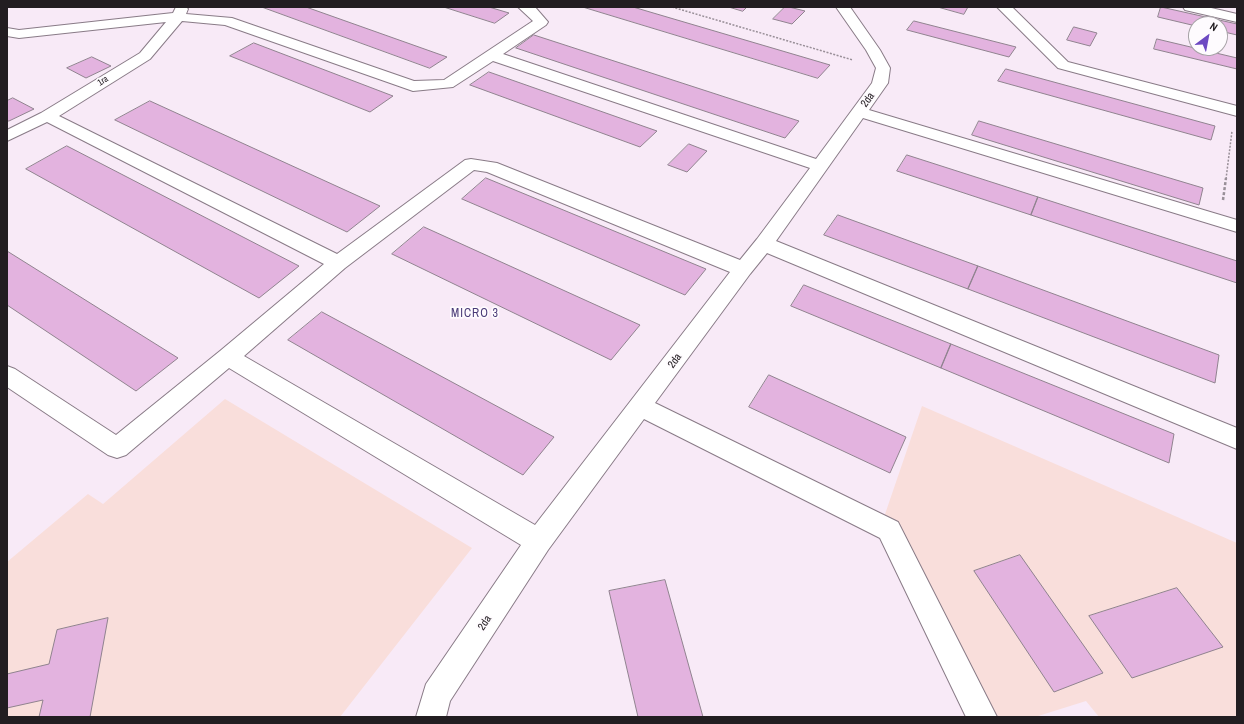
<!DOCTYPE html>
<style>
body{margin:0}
#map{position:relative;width:1244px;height:724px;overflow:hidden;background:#f8eaf7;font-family:"Archivo Narrow",sans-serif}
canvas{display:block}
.frame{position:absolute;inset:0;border:8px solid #221d21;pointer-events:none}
.north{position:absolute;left:1188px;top:16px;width:40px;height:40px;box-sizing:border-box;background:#fefbfe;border:1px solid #a6a2a6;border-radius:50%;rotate:32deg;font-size:11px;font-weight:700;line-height:16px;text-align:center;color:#221d21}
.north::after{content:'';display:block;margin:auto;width:14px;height:18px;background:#6d49c2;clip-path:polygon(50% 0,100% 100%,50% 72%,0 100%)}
</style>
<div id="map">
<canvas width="1244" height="724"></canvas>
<div class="frame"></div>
<div class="north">N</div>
</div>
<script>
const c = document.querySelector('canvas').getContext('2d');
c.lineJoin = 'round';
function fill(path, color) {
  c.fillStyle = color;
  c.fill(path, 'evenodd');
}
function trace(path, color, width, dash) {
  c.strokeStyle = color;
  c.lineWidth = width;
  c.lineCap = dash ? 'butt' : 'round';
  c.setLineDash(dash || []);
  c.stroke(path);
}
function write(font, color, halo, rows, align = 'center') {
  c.font = font + ' "Archivo Narrow",sans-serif';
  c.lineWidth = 3.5;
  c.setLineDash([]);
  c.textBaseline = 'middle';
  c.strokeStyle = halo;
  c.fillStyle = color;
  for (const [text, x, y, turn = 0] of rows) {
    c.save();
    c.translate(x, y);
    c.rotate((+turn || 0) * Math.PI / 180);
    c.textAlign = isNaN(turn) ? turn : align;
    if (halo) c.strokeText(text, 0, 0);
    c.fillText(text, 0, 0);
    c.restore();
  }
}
fill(new Path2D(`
 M225 399 472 548 340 717H7V562L88 494 103 504Z
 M922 406 1237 543V717H1099L1086 701 1035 717H984L882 523Z`), '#f9dedb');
const building = new Path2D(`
 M262 7H306L447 57 430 68Z
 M444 7H489L509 13 495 23Z
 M583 7H633L830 65 818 78Z
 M729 7H747L743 11Z
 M785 7H789L805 11 792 24 773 19Z
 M938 7H968L964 14Z
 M1161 7 1237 24V35L1220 31V24H1196V26L1158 17Z
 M914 21 1016 47 1009 57 907 30Z
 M1074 27 1097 33 1090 46 1067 40Z
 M534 35 799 121 785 138 516 48Z
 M1157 39 1237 58V69L1154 49Z
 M254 43 393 96 370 112 230 56Z
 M92 57 111 66 86 78 67 68Z
 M1006 69 1215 126 1211 140 998 81Z
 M489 72 657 131 640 147 470 85Z
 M13 98 34 109 9 121H7V101Z
 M150 101 380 206 347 232 115 120Z
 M979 121 1203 188 1199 205 972 135Z
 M689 144 707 151 687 172 668 165Z
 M67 146 299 266 259 298 26 169Z
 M907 155 1038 197 1031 215 897 171Z
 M486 178 706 269 685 295 462 199Z
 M1038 197 1237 261V283L1031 215Z
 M838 215 978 266 968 289 824 235Z
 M424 227 640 325 611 360 392 254Z
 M7 251 178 358 136 391 7 305Z
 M978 266 1219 355 1215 383 968 289Z
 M804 285 951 344 941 368 791 306Z
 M322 312 554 437 523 475 288 340Z
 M951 344 1174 434 1169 463 941 368Z
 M769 375 906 437 890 473 749 407Z
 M1020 555 1103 673 1054 692 974 571Z
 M665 580 703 717H638L609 591Z
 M1177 588 1223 647 1132 678 1089 616Z
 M108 618 90 717H39L43 700 7 708V674L49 664 57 630Z`);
fill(building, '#e3b3df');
trace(building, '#90838f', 1);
const street = new Path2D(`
 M176 7H186L188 9 186 14 232 18 414 81 444 80 533 21 518 7H535L548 22 546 25 503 54 816 159 872 83 876 68 866 50 836 7H850L880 50 890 68 888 83 869 110 1237 220V232L863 118 776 241 1237 428V449L767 253 750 274 655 403 898 522 997 717H966L880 538 644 419 548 550 450 701 446 717H416L426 684 521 545 229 368 126 455 117 458 108 455 7 387V366L15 369 116 435 220 351 324 264 47 122 7 141V130L41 113 140 53 166 22 19 38 7 36V28L19 30 173 13ZM182 21 225 25 413 91 453 87 493 61 810 168 757 239 740 260 497 163 471 159 465 160 337 254 59 116 150 59ZM474 170 487 172 730 272 535 525 244 356 345 268Z
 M997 7H1012L1068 62 1237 106V116L1058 68Z
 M1183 7H1207L1237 14V22L1185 10Z`);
trace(street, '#897b87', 2);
trace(new Path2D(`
 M672 7 853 60
 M1226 179 1232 131`), '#998f98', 1.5, [2, 1.5]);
trace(new Path2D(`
 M1223 200 1226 178`), '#998f98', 2.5, [3, 2]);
fill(street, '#fff');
write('9px', '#221d21', '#fefbfe', [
 ["1ra",103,81,-32]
]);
write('11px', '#221d21', '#fefbfe', [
 ["2da",868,100,-55],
 ["2da",675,361,-54],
 ["2da",485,623,-56]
]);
c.letterSpacing = '1px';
write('12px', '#483976', '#fefbfe', [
 ["MICRO 3",475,314]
]);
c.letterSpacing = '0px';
</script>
